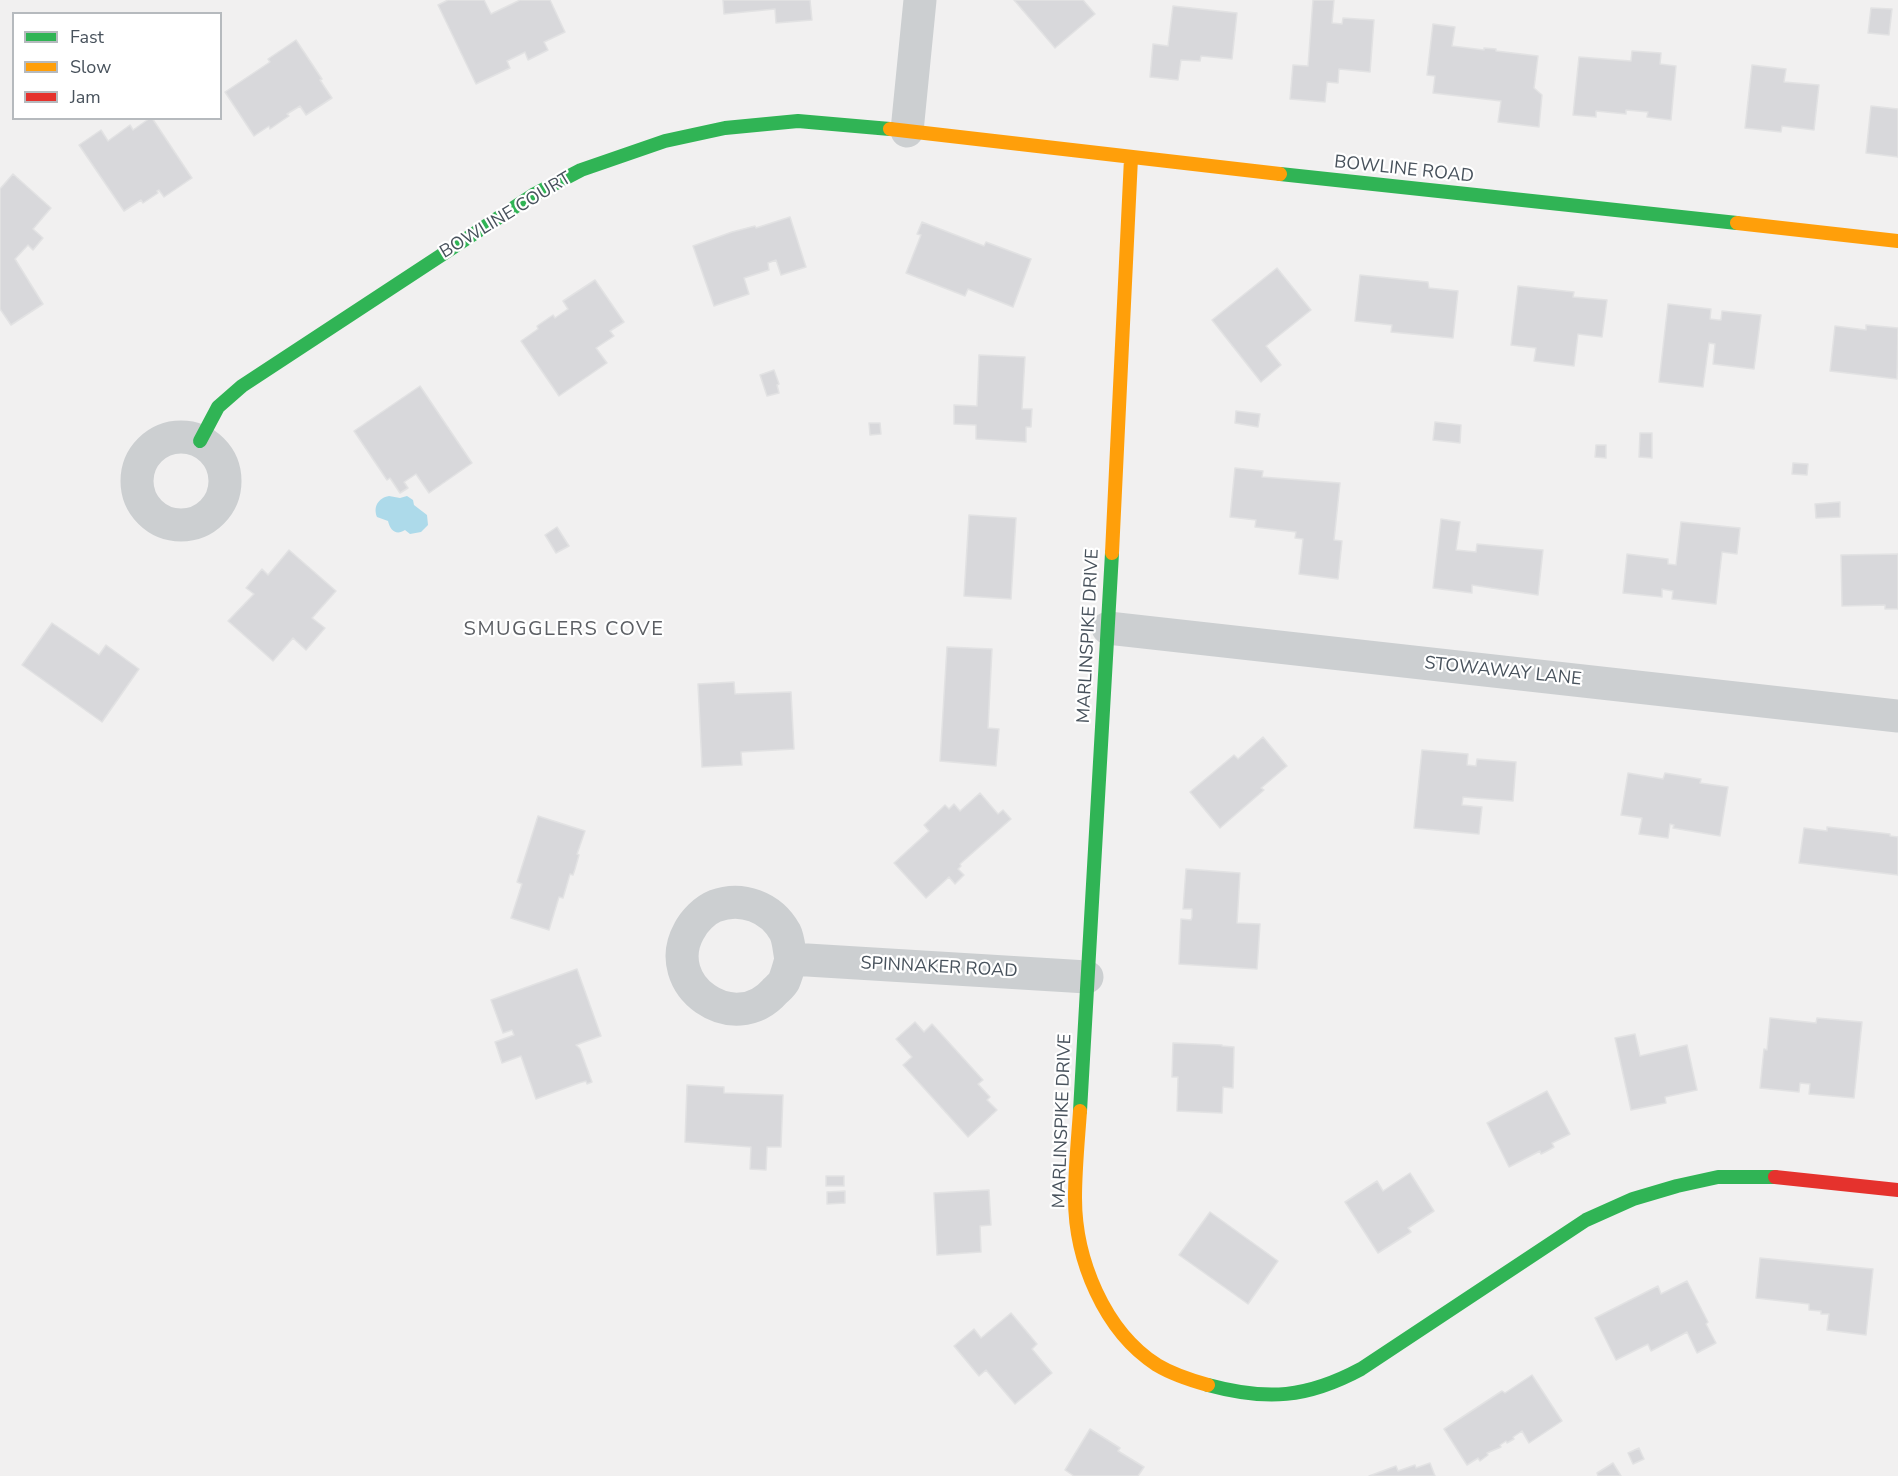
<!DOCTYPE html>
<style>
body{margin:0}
#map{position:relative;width:1898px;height:1476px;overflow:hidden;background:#f1f0f0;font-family:"Nunito Sans",sans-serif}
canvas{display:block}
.legend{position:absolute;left:12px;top:12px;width:210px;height:108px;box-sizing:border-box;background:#fff;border:2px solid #b6babe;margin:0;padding:8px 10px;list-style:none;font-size:18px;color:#48525c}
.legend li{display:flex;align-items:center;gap:12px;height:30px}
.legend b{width:30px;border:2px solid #b6babe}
</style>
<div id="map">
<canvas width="1898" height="1476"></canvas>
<ul class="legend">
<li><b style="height:8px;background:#30b455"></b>Fast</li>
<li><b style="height:8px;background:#ff9f0a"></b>Slow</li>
<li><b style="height:8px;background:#e5322d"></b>Jam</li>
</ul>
</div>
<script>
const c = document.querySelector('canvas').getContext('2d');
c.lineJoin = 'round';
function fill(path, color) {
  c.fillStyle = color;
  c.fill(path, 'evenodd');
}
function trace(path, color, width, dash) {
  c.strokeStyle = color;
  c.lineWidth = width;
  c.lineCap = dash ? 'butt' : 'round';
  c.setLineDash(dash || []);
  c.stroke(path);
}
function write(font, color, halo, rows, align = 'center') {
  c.font = font + ' "Nunito Sans",sans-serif';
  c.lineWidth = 4.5;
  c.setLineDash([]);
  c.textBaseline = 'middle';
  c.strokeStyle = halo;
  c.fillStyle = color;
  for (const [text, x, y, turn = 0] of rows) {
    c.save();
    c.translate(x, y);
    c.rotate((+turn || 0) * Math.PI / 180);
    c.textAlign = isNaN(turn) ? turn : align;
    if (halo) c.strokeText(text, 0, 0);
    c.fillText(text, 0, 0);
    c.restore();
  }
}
fill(new Path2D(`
 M389 496 400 498 407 496 413 500 414 505 427 515 428 525 421 532 410 534 405 530C396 536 390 530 388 521L377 517C373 507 378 498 389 496Z`), '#addaea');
const building = new Path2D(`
 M448 0H484L491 14 520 0H550L565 32 544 42 548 50 528 60 525 52 507 61 510 68 476 84 438 5Z
 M723 0H810L812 20 776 23 775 9 724 14Z
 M1014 0H1083L1095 14 1055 48Z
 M1313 0H1334L1332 23 1342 24 1343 18 1374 20 1370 72 1339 69 1338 83 1327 82 1325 102 1290 99 1293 65 1308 66Z
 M1173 6 1237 13 1232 59 1201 56 1200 61 1181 60 1178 80 1150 77 1153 44 1168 46Z
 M1871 8 1892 9 1889 35 1868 33Z
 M1433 24 1455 27 1452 46 1484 50V48L1496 49V51L1538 56 1534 88 1542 95 1539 127 1498 122 1501 101 1433 93 1435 76 1427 75Z
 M296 40 322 79 320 80 332 98 306 115 300 106 287 114 289 116 283 120 270 129 269 126 254 136 225 92 270 62 268 59Z
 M1632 51 1661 53 1660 64 1676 66 1671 120 1647 117 1648 112 1626 110V114L1596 111V117L1573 115 1579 57 1631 61Z
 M1752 65 1786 69 1784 82 1819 85 1814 130 1782 126 1781 132 1745 128Z
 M1871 106 1898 109V157L1866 153Z
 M150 118H152L192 178 164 197 159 190 157 191 158 193 143 203 141 200 124 211 79 145 101 130 108 141 130 125 133 130Z
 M13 174 51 208 33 229 43 238 33 250 28 245 15 259 43 304 11 325 0 309V189Z
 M790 217 806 267 781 275 776 260 768 263 769 270 744 278 749 294 714 306 693 246 732 232 755 226 756 228Z
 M922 222 984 246 986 242 1031 259 1013 307 968 289 965 296 906 273 921 235 917 234Z
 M1277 268 1311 310 1266 346 1281 365 1261 382 1212 320Z
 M1360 275 1428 282 1429 288 1458 291 1453 338 1391 332 1392 325 1355 321Z
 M595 280 624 322 610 331 614 336 596 348 607 363 559 396 521 341 538 329 537 326 553 315 555 318 568 309 563 301Z
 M1518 286 1574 292 1573 297 1607 300 1602 337 1578 334 1574 366 1534 361 1536 348 1511 345Z
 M1668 304 1711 309 1710 319 1718 320H1721L1722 311 1761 315 1754 369 1713 364 1715 344 1709 343 1703 387 1659 382Z
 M1866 325 1898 328 1897 379 1830 371 1835 326 1866 330Z
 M979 355 1025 357 1022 409H1032L1031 427H1026V442L976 439V425L954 424V405L977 406Z
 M774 370 779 384 777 385 779 393 767 396 760 375Z
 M420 386 472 463 429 493 416 474 404 482 408 488 400 493 390 478 387 480 354 431Z
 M1236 411 1260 414 1258 427 1235 423Z
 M1435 422 1461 425 1460 443 1433 440Z
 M869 423H880L881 434 870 435Z
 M1640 433H1652V458L1639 457Z
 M1596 445H1606V458L1595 457Z
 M1793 463 1808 464 1807 475 1792 474Z
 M1235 468 1263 471 1262 477 1340 483 1334 540 1342 541 1338 579 1299 574 1303 539 1295 538 1296 532 1255 527 1256 520 1230 517Z
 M1840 502V517L1816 518 1815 504Z
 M969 515 1016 518 1011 599 964 596Z
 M1441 519 1460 522 1456 550 1476 552 1477 544 1543 550 1538 595 1472 585V593L1433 588Z
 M1681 522 1740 528 1737 554 1722 552 1716 604 1672 599 1673 591 1662 589V597L1623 593 1627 554 1668 559V564L1676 565Z
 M557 527 569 546 556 553 545 535Z
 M289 550 336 591 312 618 325 628 306 650 293 638 273 661 228 621 254 594 246 588 262 569 268 575Z
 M1898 554V609H1885V605L1842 606 1841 555Z
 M52 623 99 655 106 645 139 669 102 722 22 665Z
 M947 647 992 649 988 728 999 729 996 766 940 761Z
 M734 682 735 694 791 692 794 749 741 752 742 765 702 767 698 684Z
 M1263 737 1287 766 1261 788 1264 790 1220 828 1190 792 1234 755 1238 759Z
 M1422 750 1468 754 1467 765 1476 766 1477 759 1516 762 1513 801 1463 797 1462 805 1482 807 1479 834 1414 828Z
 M1628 773 1663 779 1665 773 1701 779 1700 783 1728 787 1720 836 1673 828 1674 825 1670 824 1668 838 1639 834 1642 818 1621 815Z
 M980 793 998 814 1003 810 1011 819 960 864 961 866 958 869 964 875 955 884 949 877 926 898 894 863 929 831 924 825 945 805 949 809 954 804 960 811Z
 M538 816 585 831 577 854 579 855 575 869 573 875 570 874 563 898 559 897 549 930 511 918 522 884 517 882Z
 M1827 827 1890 834V836L1898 837V875L1799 863 1804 828 1827 831Z
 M1186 869 1240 873 1237 923 1260 924 1257 969 1179 964 1181 919 1191 920 1192 917V909H1183Z
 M577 969 601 1036 576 1045 580 1049 592 1082 587 1084 586 1081 579 1083 536 1099 521 1056 502 1063 495 1042 514 1035 512 1030 503 1033 491 1000Z
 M1770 1018 1816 1023 1817 1018 1862 1022 1854 1098 1809 1094 1810 1084 1800 1083 1799 1092 1760 1088 1764 1049 1767 1050Z
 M915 1022 924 1032 932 1024 933 1025 983 1080 978 1084 990 1097 987 1100 997 1110 968 1137 903 1065 912 1057 896 1039Z
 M1635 1034 1640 1056 1687 1045 1697 1090 1665 1097 1666 1103 1631 1110 1615 1038Z
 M1173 1043 1222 1045V1046L1234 1047 1233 1088 1223 1087 1222 1113 1177 1111 1178 1077H1172Z
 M687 1085 724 1087V1093L783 1095 781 1147H767L766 1170 750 1169 751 1147 685 1142Z
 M1547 1091 1570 1134 1552 1143 1554 1147 1547 1151 1541 1154 1540 1151 1509 1167 1487 1123Z
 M1410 1173 1434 1211 1408 1228 1411 1232 1378 1253 1345 1202 1377 1181 1383 1191Z
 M826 1176H844V1186H826Z
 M989 1190 991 1225 980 1226 981 1252 937 1255 934 1193Z
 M845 1191V1203L827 1204V1192Z
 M1210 1212 1278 1261 1248 1304 1179 1255Z
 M1760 1258 1873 1269 1866 1335 1827 1330 1829 1314H1821V1311L1809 1310V1304L1756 1298Z
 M1687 1281 1708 1322 1706 1324 1716 1343 1697 1353 1687 1332 1651 1351 1648 1344 1616 1360 1595 1318 1658 1286 1661 1294Z
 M1011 1313 1037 1344 1032 1349 1052 1373 1015 1404 986 1370 979 1376 954 1346 974 1329 981 1338Z
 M1532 1375 1562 1421 1529 1443 1522 1431 1513 1437 1514 1439 1507 1443 1506 1441 1500 1445 1501 1447 1487 1453 1488 1455 1480 1461 1478 1458 1467 1465 1444 1429 1502 1391 1505 1393Z
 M1090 1429 1120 1448 1118 1451 1144 1467 1138 1476H1074L1065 1470Z
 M1639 1448 1644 1459 1633 1464 1628 1453Z
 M1430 1463 1435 1476H1369L1396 1466 1398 1471 1415 1465 1416 1468Z
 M1613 1463 1621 1476H1598L1597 1473Z`);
fill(building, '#d8d8db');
trace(building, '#e2e2e3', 1.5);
trace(new Path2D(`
 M907 131 920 0
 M137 481a44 44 0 1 1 88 0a44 44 0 1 1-88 0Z
 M1108 628 1898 716
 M791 959C789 966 787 974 784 981 782 985 778 988 775 991 734 1038 659 985 689 931 694 921 705 910 715 906 742 896 771 907 785 932 789 940 789 951 791 959L1087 977`), '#cccfd1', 33);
trace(new Path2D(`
 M1280 174 1737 223
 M200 441 218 407 242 386 533 195 581 170 665 141 725 128 798 121 890 129
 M1080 1111 1112 553
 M1208 1385C1267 1401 1307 1398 1361 1369L1586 1220 1633 1199 1677 1186 1718 1177H1775`), '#30b455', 14);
trace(new Path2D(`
 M890 129 1280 174
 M1737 223 1898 241
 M1112 553 1131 158
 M1080 1111C1078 1140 1075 1169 1075 1198 1075 1259 1104 1331 1157 1365 1172 1374 1190 1380 1208 1385`), '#ff9f0a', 14);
trace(new Path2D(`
 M1775 1177 1898 1190`), '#e5322d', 14);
write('18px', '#48525c', '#fff', [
 ["BOWLINE ROAD",1404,170,6],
 ["BOWLINE COURT",506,216,-31],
 ["MARLINSPIKE DRIVE",1089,636,-87],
 ["STOWAWAY LANE",1503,672,6],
 ["SPINNAKER ROAD",939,968,3],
 ["MARLINSPIKE DRIVE",1063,1121,-88]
]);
c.letterSpacing = '1.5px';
write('20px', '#5c5f64', '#fff', [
 ["SMUGGLERS COVE",564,630]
]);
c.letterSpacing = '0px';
</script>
